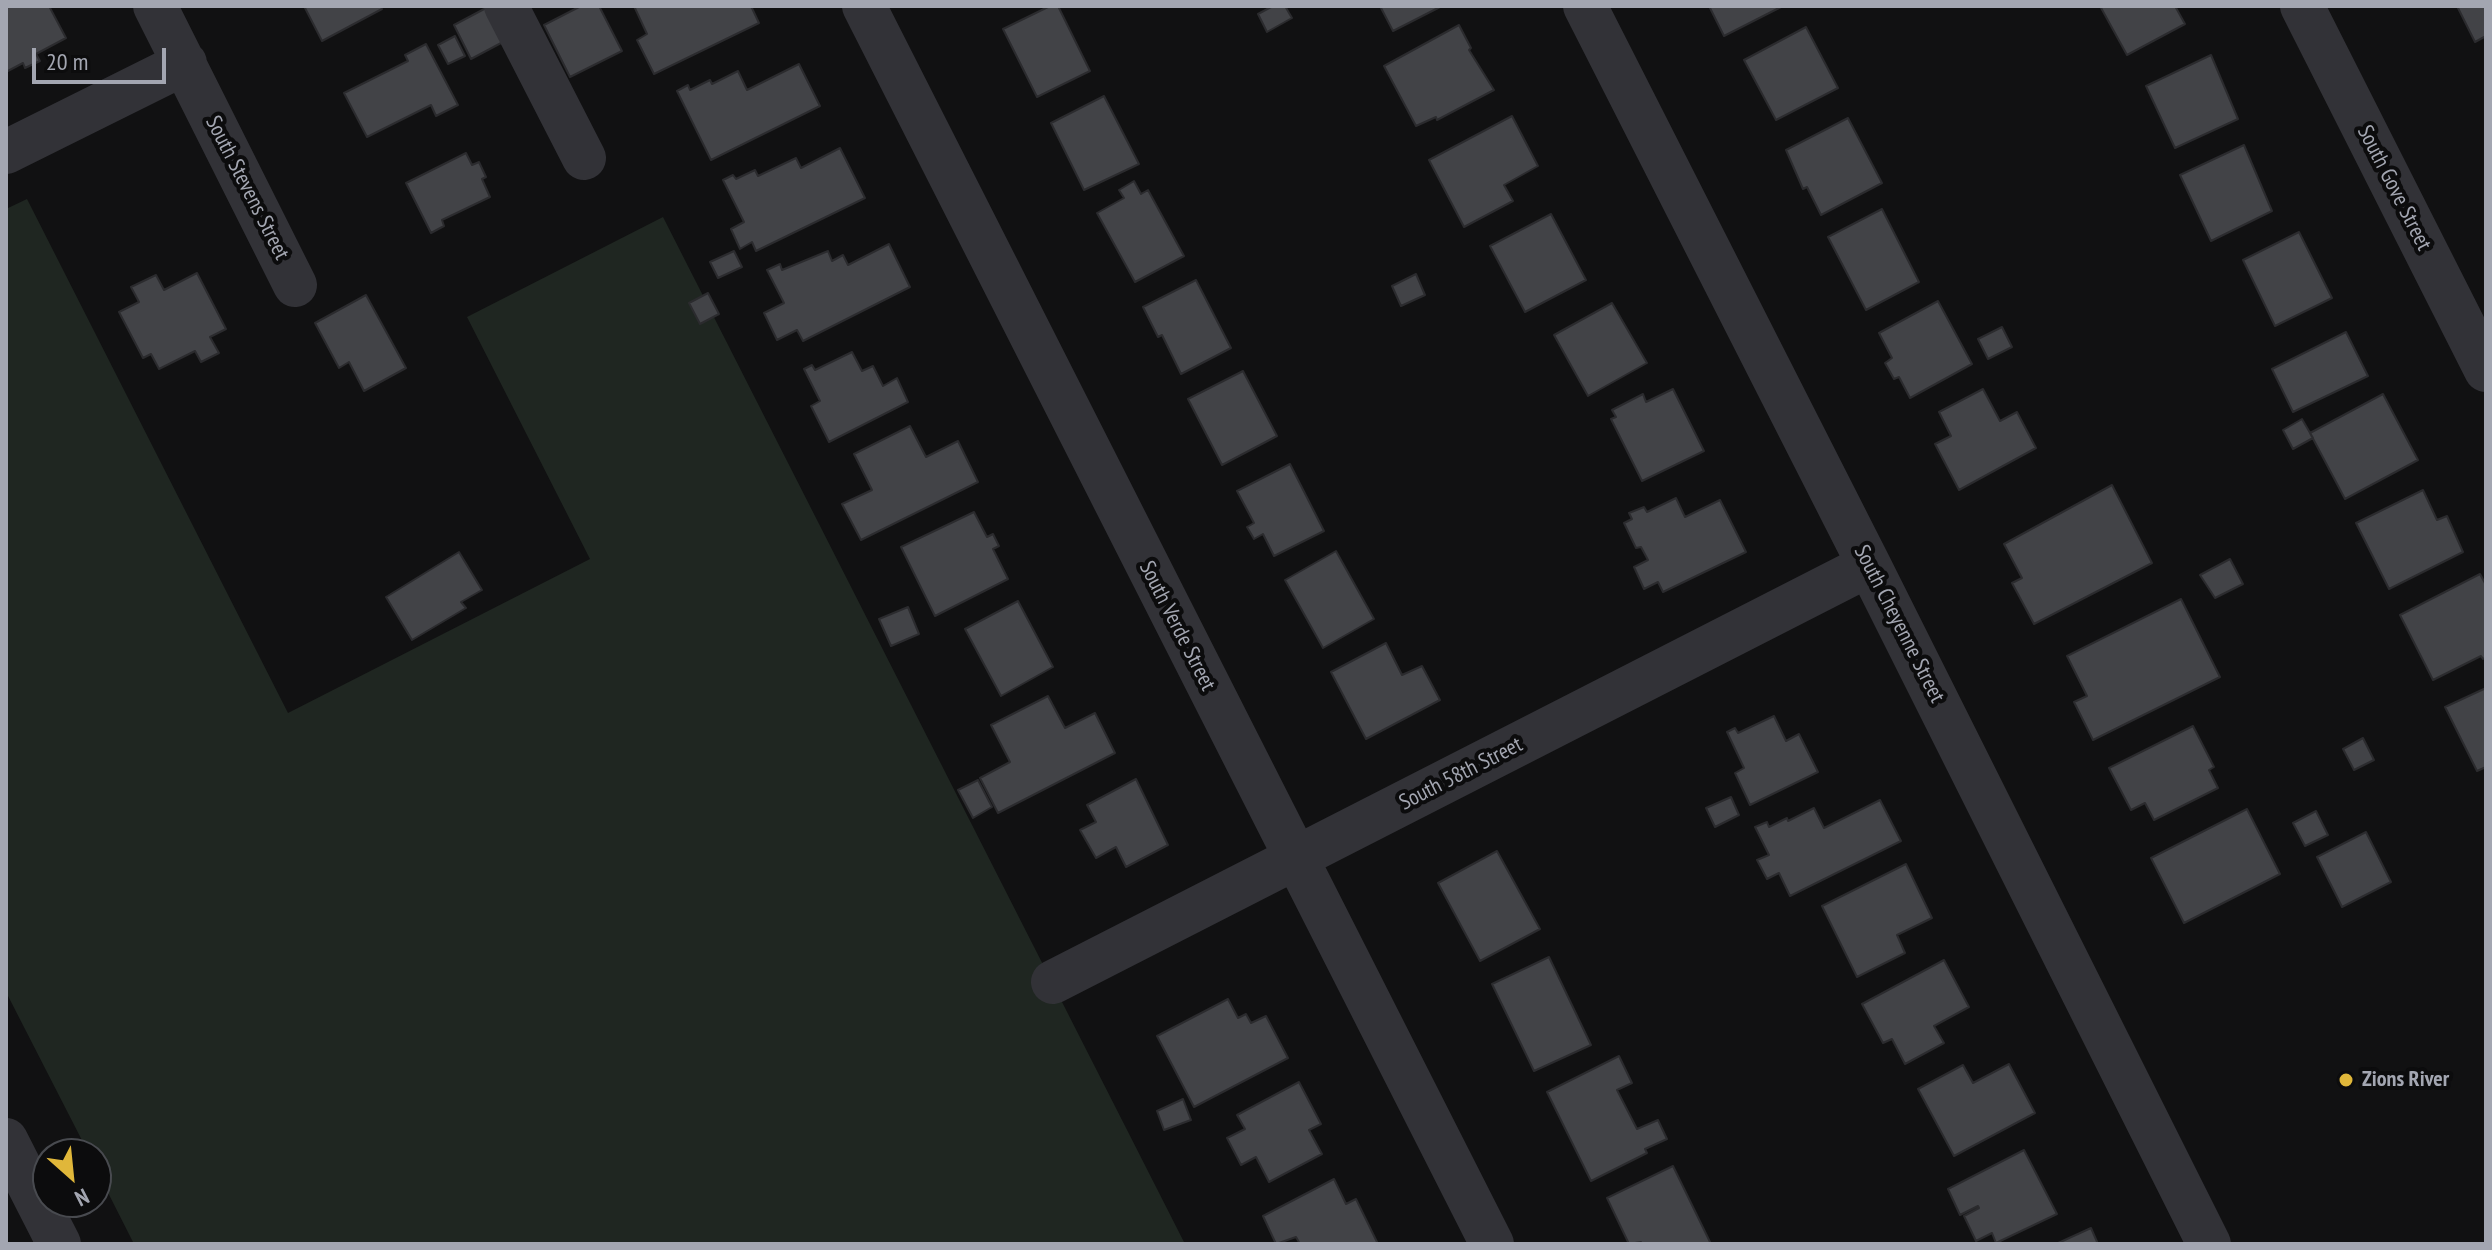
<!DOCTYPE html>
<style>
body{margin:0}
#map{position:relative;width:2492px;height:1250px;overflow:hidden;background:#111112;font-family:"PT Sans Narrow",sans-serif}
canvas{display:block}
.frame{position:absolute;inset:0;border:8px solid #a3a6b1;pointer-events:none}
.north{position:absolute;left:32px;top:1138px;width:80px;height:80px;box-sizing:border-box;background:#0c0c0d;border:2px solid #484a4f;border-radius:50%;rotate:153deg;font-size:22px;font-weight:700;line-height:32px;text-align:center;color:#a3a6b1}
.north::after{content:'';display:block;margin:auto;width:28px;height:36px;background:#e0b73a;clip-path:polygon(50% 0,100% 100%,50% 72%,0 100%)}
.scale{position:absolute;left:32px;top:48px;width:134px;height:36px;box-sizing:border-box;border:4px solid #a3a6b1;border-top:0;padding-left:10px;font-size:24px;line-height:28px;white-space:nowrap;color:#a3a6b1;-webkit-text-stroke:6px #0c0c0d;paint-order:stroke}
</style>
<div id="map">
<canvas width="2492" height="1250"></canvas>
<div class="frame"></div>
<div class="north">N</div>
<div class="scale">20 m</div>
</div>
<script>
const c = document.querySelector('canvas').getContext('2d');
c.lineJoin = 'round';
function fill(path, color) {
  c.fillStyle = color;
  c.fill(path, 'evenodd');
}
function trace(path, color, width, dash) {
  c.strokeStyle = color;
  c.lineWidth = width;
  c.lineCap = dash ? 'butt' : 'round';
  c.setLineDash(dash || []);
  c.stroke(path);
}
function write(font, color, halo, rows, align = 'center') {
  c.font = font + ' "PT Sans Narrow",sans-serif';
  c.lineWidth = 8;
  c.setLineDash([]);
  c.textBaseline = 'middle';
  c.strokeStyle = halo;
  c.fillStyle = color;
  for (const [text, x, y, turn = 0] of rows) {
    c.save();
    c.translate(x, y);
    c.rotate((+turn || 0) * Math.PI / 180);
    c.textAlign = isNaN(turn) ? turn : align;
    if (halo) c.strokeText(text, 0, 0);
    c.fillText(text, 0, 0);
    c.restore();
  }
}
fill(new Path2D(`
 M27 199 288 713 590 559 467 317 663 217 1185 1244H134L96 1169V1154H89L6 992V209Z`), '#1f2621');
const building = new Path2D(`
 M6 6H49L66 38 36 54 40 61 25 68 23 63 6 72Z
 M304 6H380L382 9 322 41Z
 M581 6H599L622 51 570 77 544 25Z
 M634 6H751L759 23 654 74 637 40 647 34Z
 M1050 6H1058L1090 71 1037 97 1003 29Z
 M1273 6H1285L1292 18 1267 32 1258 14Z
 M1380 6H1442L1393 31Z
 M1709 6H1783L1724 36Z
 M2100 6H2175L2185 24 2127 55Z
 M2457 6H2486V36L2475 42Z
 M486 8 503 42 471 59 454 25Z
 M1459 25 1471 48 1469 50 1494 90 1437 120 1436 117 1416 126 1384 66Z
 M1806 27 1838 88 1776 120 1744 60Z
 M455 36 465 56 448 64 438 45Z
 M426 44 458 105 436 116 431 105 367 137 344 93 408 61 405 55Z
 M2211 55 2238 119 2175 148 2146 86Z
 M799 64 820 106 711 160 677 91 688 85 690 90 710 80 712 84 738 71 747 90Z
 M1104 96 1139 164 1084 190 1051 123Z
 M1512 116 1538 166 1504 185 1513 201 1464 227 1429 160Z
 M1848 118 1882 183 1821 215 1807 187 1803 189 1786 150Z
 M2244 145 2272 211 2211 241 2180 175Z
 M840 148 865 198 756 251 752 242 740 249 731 229 744 222 723 180 733 175 736 179 755 170 758 176 796 158 801 168Z
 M466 153 472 165 479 162 486 177 482 179 490 197 442 220 444 226 431 233 406 183Z
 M1134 181 1141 194 1148 190 1184 256 1135 282 1097 213 1124 198 1119 190Z
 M1882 209 1919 282 1866 310 1828 237Z
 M1551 214 1586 280 1525 312 1490 246Z
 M2299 232 2332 298 2275 326 2243 260Z
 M889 244 910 287 803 341 797 330 777 340 764 313 784 303 767 270 780 264 782 270 828 251 832 261 843 255 848 265Z
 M734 251 742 267 718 278 710 262Z
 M197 273 226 329 210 337 219 353 201 362 195 351 159 369 151 354 143 358 119 312 139 302 131 287 156 275 164 290Z
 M1416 274 1425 295 1401 306 1392 286Z
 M1196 280 1231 348 1181 374 1162 335 1158 337 1143 307Z
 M708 293 719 314 700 324 689 303Z
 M366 295 406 368 364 391 349 362 339 368 315 323Z
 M1938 301 1972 364 1910 398 1899 377 1894 379 1885 363 1892 358 1879 333Z
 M1612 303 1647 363 1588 396 1554 335Z
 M2002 327 2012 347 1988 359 1978 339Z
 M2346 332 2368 376 2293 412 2272 369Z
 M852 352 862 371 873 366 883 386 897 378 908 402 829 442 811 406 820 401 804 369 812 365 815 370Z
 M1243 371 1277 436 1222 465 1188 399Z
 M1673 389 1704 451 1642 481 1611 419 1616 417 1612 410 1643 394 1646 402Z
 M1983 389 2000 421 2017 412 2036 448 1959 490 1935 444 1951 436 1939 412Z
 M2383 394 2418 460 2345 499 2310 433Z
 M2302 419 2313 438 2293 449 2283 430Z
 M910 426 926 457 958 441 978 482 861 540 842 504 872 490 854 454Z
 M1290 464 1324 531 1274 556 1263 534 1254 539 1247 527 1254 523 1237 491Z
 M2112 485 2152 563 2034 624 2012 583 2022 578 2004 544Z
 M2423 490 2437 520 2447 516 2463 552 2389 589 2356 523Z
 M1676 498 1685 517 1720 500 1746 552 1663 592 1658 582 1644 589 1634 567 1648 560 1641 547 1636 548 1624 523 1632 519 1629 513 1644 507 1647 512Z
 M974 512 987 537 993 534 999 546 993 549 1008 579 935 616 901 547Z
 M1336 551 1374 619 1323 648 1285 580Z
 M459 552 482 590 461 602 466 608 412 640 386 597Z
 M2230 559 2243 584 2215 598 2200 575Z
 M2480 574 2486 585V657L2483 659 2481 656 2433 680 2400 615Z
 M2181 599 2220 677 2093 740 2074 702 2087 696 2067 656Z
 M1018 601 1053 667 1001 696 965 629Z
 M908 607 919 634 891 646 879 619Z
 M1386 643 1402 675 1422 666 1440 700 1366 739 1331 672Z
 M2486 688V767L2477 771 2445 707Z
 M1048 696 1065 728 1095 713 1115 753 998 813 980 778 1010 762 991 725Z
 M1774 716 1786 741 1799 734 1818 772 1750 805 1735 773 1744 768 1727 732 1735 728 1738 733Z
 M2193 726 2214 767 2209 770 2218 788 2154 820 2145 803 2131 810 2109 768Z
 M2363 738 2374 760 2354 770 2343 749Z
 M1136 779 1168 845 1126 867 1116 847 1096 858 1080 830 1096 822 1087 805Z
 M978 780 992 807 973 818 958 790Z
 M1731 797 1739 815 1715 827 1706 808Z
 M1880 800 1901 841 1790 896 1779 873 1767 879 1757 860 1769 855 1755 827 1767 822 1769 827 1787 818 1788 821 1814 808 1824 828Z
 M2247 809 2280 874 2184 923 2151 858Z
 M2316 811 2328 835 2305 846 2293 823Z
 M2366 832 2391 882 2342 907 2317 857Z
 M1497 851 1540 929 1480 961 1438 883Z
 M1906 864 1932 918 1897 935 1905 953 1857 977 1822 906Z
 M1549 957 1591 1045 1534 1071 1492 984Z
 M1944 960 1969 1007 1934 1026 1944 1043 1905 1064 1892 1039 1883 1043 1862 1004Z
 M1228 999 1238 1018 1246 1014 1251 1023 1266 1016 1288 1058 1194 1107 1157 1036Z
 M1619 1056 1632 1083 1617 1090 1637 1129 1658 1120 1667 1139 1645 1149 1647 1153 1591 1181 1547 1092Z
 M2009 1064 2035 1113 1954 1156 1918 1089 1963 1065 1973 1083Z
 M1299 1082 1321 1124 1309 1130 1322 1154 1269 1182 1256 1157 1241 1165 1227 1138 1245 1129 1237 1115Z
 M1183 1099 1191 1120 1164 1130 1157 1111Z
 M2024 1150 2057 1214 1996 1243 1992 1233 1976 1241 1964 1216 1979 1208 1978 1206 1960 1215 1948 1189Z
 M1673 1166 1711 1244H1642L1641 1242 1629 1244 1607 1198Z
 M1334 1179 1346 1204 1356 1199 1378 1244H1300L1296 1237 1276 1244 1263 1216Z
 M2091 1228 2098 1244H2056Z`);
fill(building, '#424347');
trace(building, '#2b2b2e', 2);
trace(new Path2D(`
 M155 6 295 285
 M506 6 584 158
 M864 6 1492 1244
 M1585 6 1869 565 2209 1244
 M2302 6 2486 370
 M6 152 185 63
 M1053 982 1869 565
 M6 1140 59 1244`), '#323237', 44);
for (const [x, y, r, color] of [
 [2346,1080,8,"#e0b73a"]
]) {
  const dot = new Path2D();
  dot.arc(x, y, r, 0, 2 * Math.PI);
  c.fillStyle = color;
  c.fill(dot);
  trace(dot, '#0c0c0d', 3);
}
write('22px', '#a3a6b1', '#0c0c0d', [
 ["South Stevens Street",247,188,63],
 ["South Gove Street",2394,188,63],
 ["South Cheyenne Street",1899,624,63],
 ["South Verde Street",1177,626,63],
 ["South 58th Street",1461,774,-27]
]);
write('bold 22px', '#a3a6b1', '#0c0c0d', [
 ["Zions River",2362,1080]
], 'left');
</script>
